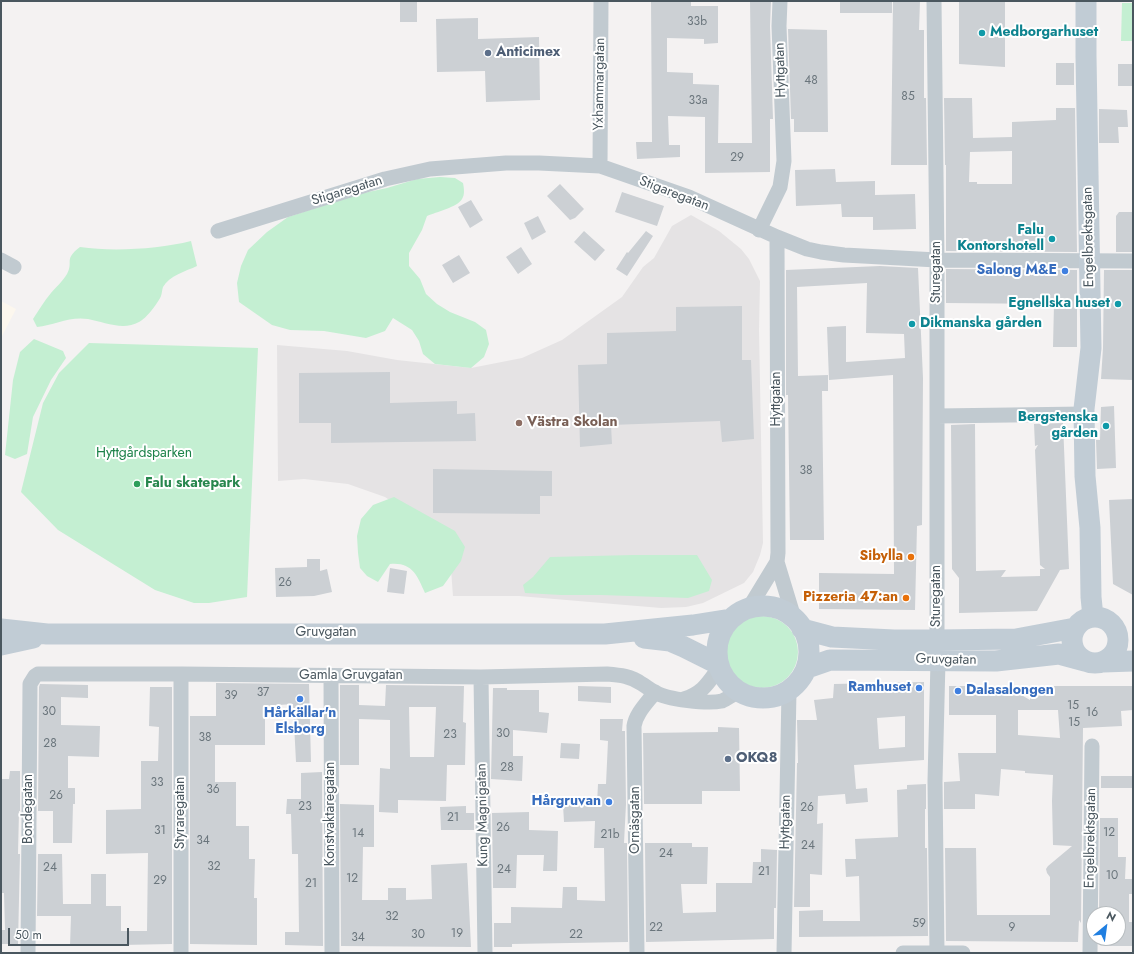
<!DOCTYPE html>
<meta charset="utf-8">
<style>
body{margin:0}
#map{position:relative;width:1134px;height:954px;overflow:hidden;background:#f4f2f2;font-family:Jost,sans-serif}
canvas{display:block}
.frame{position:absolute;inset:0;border:2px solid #4a575f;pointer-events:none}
.north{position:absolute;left:1086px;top:906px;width:40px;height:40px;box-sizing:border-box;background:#fff;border:1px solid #b7bcbf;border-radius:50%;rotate:29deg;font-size:11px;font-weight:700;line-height:16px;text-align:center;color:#4a575f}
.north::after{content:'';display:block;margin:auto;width:14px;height:18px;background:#207fe1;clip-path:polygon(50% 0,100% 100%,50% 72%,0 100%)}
.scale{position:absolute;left:8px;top:928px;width:121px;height:18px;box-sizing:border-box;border:2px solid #4a575f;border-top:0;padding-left:5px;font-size:12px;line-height:14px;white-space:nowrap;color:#4a575f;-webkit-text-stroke:3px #fff;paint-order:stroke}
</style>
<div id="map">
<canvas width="1134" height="954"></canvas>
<div class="frame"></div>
<div class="north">N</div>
<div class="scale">50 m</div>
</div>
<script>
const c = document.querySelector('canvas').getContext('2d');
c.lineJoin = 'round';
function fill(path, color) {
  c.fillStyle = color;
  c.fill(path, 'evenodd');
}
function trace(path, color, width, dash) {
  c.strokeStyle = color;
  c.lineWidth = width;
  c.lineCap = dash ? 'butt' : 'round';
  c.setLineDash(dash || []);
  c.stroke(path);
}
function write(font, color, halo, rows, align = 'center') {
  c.font = font + ' Jost,sans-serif';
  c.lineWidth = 4;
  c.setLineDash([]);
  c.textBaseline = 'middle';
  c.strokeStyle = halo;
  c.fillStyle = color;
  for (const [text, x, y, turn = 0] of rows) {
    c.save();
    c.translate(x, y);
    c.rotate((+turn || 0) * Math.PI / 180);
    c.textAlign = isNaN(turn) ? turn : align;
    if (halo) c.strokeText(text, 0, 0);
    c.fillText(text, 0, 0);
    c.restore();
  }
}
fill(new Path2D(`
 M1 301 16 309 1 338Z`), '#fcf7ee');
fill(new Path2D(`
 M691 215 719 231 741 249 749 259 760 281 759 330 763 543 760 555 753 572 744 583 703 603 686 607 661 608 519 596H453L451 569 427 526 385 497 348 484 304 479 278 481 277 345 347 351 397 360 471 368 522 358 562 340 622 297 643 267 654 258 672 226Z`), '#e5e3e4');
fill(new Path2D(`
 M1122 3H1133V41H1121Z
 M440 177 455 178 463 183C464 188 465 195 462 199 458 207 436 212 427 216L422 230 409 253V266L420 279 426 294 437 304 450 312 475 322 486 330 489 344 484 357 471 368 435 364 423 354 419 341 412 330 393 318 385 331 366 338 324 331 290 330 272 325 239 302 237 283 241 266 248 250 267 232 288 217 359 194 387 188 417 179Z
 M191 241 197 266C186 271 169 276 163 287 162 290 162 293 161 296 158 303 146 319 139 322 123 331 104 322 88 319 70 316 54 325 37 327L33 319C39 310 44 301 51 293 56 287 63 281 67 274 74 261 63 260 80 247 113 252 159 249 191 241Z
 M34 339 63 351 66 358 51 380 33 417 27 454 15 459 5 455 13 380 20 352Z
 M89 343 258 348 247 597 209 603H194L155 590 58 530 21 492 43 403 59 373Z
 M394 497 455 531 465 547 461 561 443 586 425 593C417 575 412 562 390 564L378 582 367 576 360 568 358 553 357 536 361 519 373 505Z
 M633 555H697L712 580 709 591 688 598 601 595H561L525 593 523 585 533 577 550 557Z
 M726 652a36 36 0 1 1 72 0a36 36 0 1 1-72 0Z`), '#c4efd2');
fill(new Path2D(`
 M400 1H417V22H400Z
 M651 1H691V6H718V43L704 44V39L667 38V72L693 73V84L719 85 718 143H752L750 1H771L770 26 773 119H770V172L705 173V117L668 116 669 145H680V157L637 159 636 142H652Z
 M840 1H892V13H840Z
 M893 1H920L919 30H924V98H926L927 165H891Z
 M959 1H1005V67L959 64Z
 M478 18V39L539 37 540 100 486 102 485 71 437 72 436 19Z
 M788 29 827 30 828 132H794V119H791Z
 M1056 63H1074V85H1056Z
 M1118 64H1133V86H1118Z
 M944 98H972L973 138 1012 137V122L1056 120V108H1075L1077 252 946 251V165H945ZM1012 151V184H977V182H969L970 152Z
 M1099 109 1127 110 1128 127H1118L1119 143H1099Z
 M835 169 836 182 875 181V195L915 194 916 229 873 230V217H842L841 204 796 206 795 170Z
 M560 184 584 209 575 218 570 220 547 196Z
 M622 192 664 206 657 226 615 212Z
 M471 200 483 220 470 228 458 207Z
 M1119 212H1133V252H1116V216Z
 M538 216 546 232 532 240 524 223Z
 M584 231 605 250 595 261 574 242Z
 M646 231 653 236 627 276 616 269 627 252 628 253Z
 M521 247 532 264 518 274 506 257Z
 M459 255 470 273 453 283 442 265Z
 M880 266 918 268 923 378 922 525 917 526 915 610 819 609V573L894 574 893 375 829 380 827 327 846 326V362L905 358 904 334 866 333 867 283 797 287 798 376 828 375V391H822L824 540H790L788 395H786V270Z
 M946 269 1077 270V347H1053L1054 304 946 303Z
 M1104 270H1133V380L1101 379 1103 348Z
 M742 306V360H751L754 439 722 442 720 421 611 425 612 444 580 447 578 365 607 364V333L676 331V307Z
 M390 372V403L457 401V414L475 413 476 441 331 443V423H299V373Z
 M1114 406 1116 468 1097 469 1096 440H1100L1101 407Z
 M1063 423 1069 569 1060 570 1037 611 959 613V578L952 569 951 425 975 424 976 571 1006 570 1001 577 1040 576V569H1045L1040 565 1035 450 1038 445 1035 446 1034 424Z
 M433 469 552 471V496H540V514L433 513Z
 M1133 499V595L1113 584 1109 500Z
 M307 559H320V571L327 569 332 592 314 596 276 597 275 568 307 567Z
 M390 568 407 571 404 594 387 592Z
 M924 682V760L854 765 856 789 867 788 868 802 846 804 845 794 818 796 817 824 823 823 822 875 810 874V907H794L797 763H798L797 720H817L814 700 833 698 834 684ZM905 716V747L879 749 877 718Z
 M216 683 309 684 311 762H296L293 704 265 706V745H215V782H236V826H249V859H255L254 898H257V945L190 944V716H216Z
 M40 684 88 685V698L61 697V725L100 726 99 757 68 756V788H75V804H73L72 843H53V811H38L39 687Z
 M340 685H359V705L385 706 386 685 464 686 463 722 466 723 465 765H447L446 801 398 800V813L379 812 380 768 390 769V720L359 719V765H340ZM409 707H436L434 757H410Z
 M578 686 611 687V703L578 701Z
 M949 686H1006L1030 700V686H1133V710L1121 711 1122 726 1083 728 1081 923 1079 920 1078 942 946 941 945 848H976L977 915H1050V877L1047 873 1046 869 1048 866 1072 846 1053 845 1052 801 1053 775 1025 773V771L1001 769 999 796 975 794V809H944V782L960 781 958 753H996V715H949ZM1018 710H1058L1060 738 1018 735Z
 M150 687H172V944L121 945V946H70L71 916H37L38 854H62L63 904H91V874H106V906H121V931H147L148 853 106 854V810L141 809V761H158L159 727 149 726Z
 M493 688H507V690H539V712L549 713 547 733 513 730V756H523L522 781 491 779Z
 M600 719H623L622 731H625V734L626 804 624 843H627L628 942 512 944V947H494V923H511V907L562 908 563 887H577V900L605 901 604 848H594L595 821 564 822 563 805 597 804 598 784H606L608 741 600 740Z
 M718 727 739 728 740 791H702V804H644L643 733 718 732Z
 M561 743 580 744 579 759 560 758Z
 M10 771H20V811H19L18 854H20L18 944H1V930H5L4 893H1V779H9Z
 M322 772 323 946 285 945V932H299L298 854H292L291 814H286L287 799H301V773Z
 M1101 776H1133V788H1101Z
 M926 784V809H925V848H927L928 936 799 937V911L823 910V921H860L859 876 846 877 845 859H856L855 839 898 837 897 790 907 789V785Z
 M340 804 374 805V847H363L362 900H388V888H406V900L432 899 431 865 467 863 471 947 341 946Z
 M466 806V813H474V830H441L440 807Z
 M529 812V830L558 831 557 871H543L544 855H517L516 888H493L492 813Z
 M1100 818H1118V857H1126L1125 879H1133V894H1129V922H1133V946H1104L1099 940V938H1118V914H1099Z
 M645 843H692V847H708L707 884H681L683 913 716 912V883H752L753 862H761V849L777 850 776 908H774V939L646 942Z`), '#ccd0d4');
trace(new Path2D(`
 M934 1 937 260V640
 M600 166 601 1
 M759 230 780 187 784 161 779 26 780 1
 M218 231 385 179 430 169 506 163H539L600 166 689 197 777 237 807 249 821 252 844 255 937 260 1133 261
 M1 260 14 267
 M937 416 1084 414
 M777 562 794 618
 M749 608 777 562 778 553 777 237
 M331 676 332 953
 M481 677 485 953
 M684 699C703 693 708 683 719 668
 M28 953 30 684 35 676 38 674H181L481 677 607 674C620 675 631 676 642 684 646 686 650 690 655 692 667 700 708 704 722 701 727 699 733 694 738 692
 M181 953V674
 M637 953 634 726C636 713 647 703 655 692
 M784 953 789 691
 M903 953H963
 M937 953 935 781 938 661
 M1090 953 1092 746`), '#c1cad0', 15);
trace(new Path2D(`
 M1086 1V56L1091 348 1084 409 1085 476 1090 528 1091 597 1093 617
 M717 652a46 46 0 1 1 92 0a46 46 0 1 1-92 0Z
 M1072 640a23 23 0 1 1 46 0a23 23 0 1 1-46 0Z
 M1 629 47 634H605L693 625 731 619
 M802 629 832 637 894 640H937L1016 639 1075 628
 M644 638 670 641 684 647 718 664
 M1 645 33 638
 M1103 662 1133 661
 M807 668 830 660 996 661 1059 654 1085 661`), '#c1ccd5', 21);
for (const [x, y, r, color] of [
 [982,33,4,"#0f9aa8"],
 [488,53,4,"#5c6f8a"],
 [1052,239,4,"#0f9aa8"],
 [1065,271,4,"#3f7fe0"],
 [1118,304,4,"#0f9aa8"],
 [912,324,4,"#0f9aa8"],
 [519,423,4,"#8d6e63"],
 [1106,426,4,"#0f9aa8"],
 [137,484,4,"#2e9e5b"],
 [911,557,4,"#e8710a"],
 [906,598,4,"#e8710a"],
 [919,688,4,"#3f7fe0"],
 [958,691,4,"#3f7fe0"],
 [300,699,4,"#3f7fe0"],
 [728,759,4,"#5c6f8a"],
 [609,802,4,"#3f7fe0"]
]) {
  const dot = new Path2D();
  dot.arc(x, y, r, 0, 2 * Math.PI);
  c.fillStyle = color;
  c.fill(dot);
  trace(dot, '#fff', 1.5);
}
write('12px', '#6a757c', null, [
 ["33b",697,22],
 ["48",811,81],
 ["85",908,97],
 ["33a",698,101],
 ["29",737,158],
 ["38",806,471],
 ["26",285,583],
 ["37",263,693],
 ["39",231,696],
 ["15",1073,706],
 ["30",49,712],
 ["16",1092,713],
 ["15",1074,723],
 ["30",503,734],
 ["23",450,735],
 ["38",205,738],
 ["28",50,744],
 ["28",507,768],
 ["33",157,783],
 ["36",213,790],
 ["26",56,796],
 ["23",305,807],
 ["26",807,808],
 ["21",453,818],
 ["26",503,828],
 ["31",160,831],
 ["12",1109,833],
 ["14",358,834],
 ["21b",610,835],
 ["34",203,841],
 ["24",808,846],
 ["24",666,854],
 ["32",214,867],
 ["24",50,868],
 ["24",504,870],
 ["21",764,872],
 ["10",1112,876],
 ["12",352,879],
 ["29",160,881],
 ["21",311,884],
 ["32",392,917],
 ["59",919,924],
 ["22",656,928],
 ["9",1012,928],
 ["19",457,934],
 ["30",418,935],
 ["22",576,935],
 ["34",358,938]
]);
write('bold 14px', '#0d838f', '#fff', [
 ["Medborgarhuset",990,33,"left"],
 ["Falu",1044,231],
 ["Kontorshotell",1044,247],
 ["Egnellska huset",1110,304],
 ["Dikmanska gården",920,324,"left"],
 ["Bergstenska",1098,418],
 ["gården",1098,434]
], 'right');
write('bold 14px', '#4e5e75', '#fff', [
 ["Anticimex",496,53],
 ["OKQ8",736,759]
], 'left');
write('14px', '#4a575f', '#fff', [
 ["Hyttgatan",781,70,-92],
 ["Yxhammargatan",600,84,-89],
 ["Stigaregatan",347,191,-17],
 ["Stigaregatan",674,194,21],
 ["Engelbrektsgatan",1089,237,-91],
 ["Sturegatan",937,272,-90],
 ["Hyttgatan",777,399,-90],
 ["Sturegatan",937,596,-90],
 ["Gruvgatan",326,633],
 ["Gruvgatan",946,660,1],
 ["Gamla Gruvgatan",351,676],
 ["Bondegatan",29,809,-90],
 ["Styraregatan",181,813,-90],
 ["Konstvaktaregatan",331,814,-90],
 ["Kung Magnigatan",483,815,-91],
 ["Ornäsgatan",636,820,-90],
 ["Hyttgatan",786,822,-89],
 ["Engelbrektsgatan",1091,838,-89]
]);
write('bold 14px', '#366cbe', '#fff', [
 ["Salong M&E",1057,271],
 ["Ramhuset",911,688],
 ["Dalasalongen",966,691,"left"],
 ["Hårkällar'n",300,714,"center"],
 ["Elsborg",300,730,"center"],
 ["Hårgruvan",601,802]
], 'right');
write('bold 14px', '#785e54', '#fff', [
 ["Västra Skolan",527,423]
], 'left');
write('14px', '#1b8148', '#fff', [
 ["Hyttgårdsparken",144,454]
]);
write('bold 14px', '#27864d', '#fff', [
 ["Falu skatepark",145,484]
], 'left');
write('bold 14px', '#c56008', '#fff', [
 ["Sibylla",903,557],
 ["Pizzeria 47:an",898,598]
], 'right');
</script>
